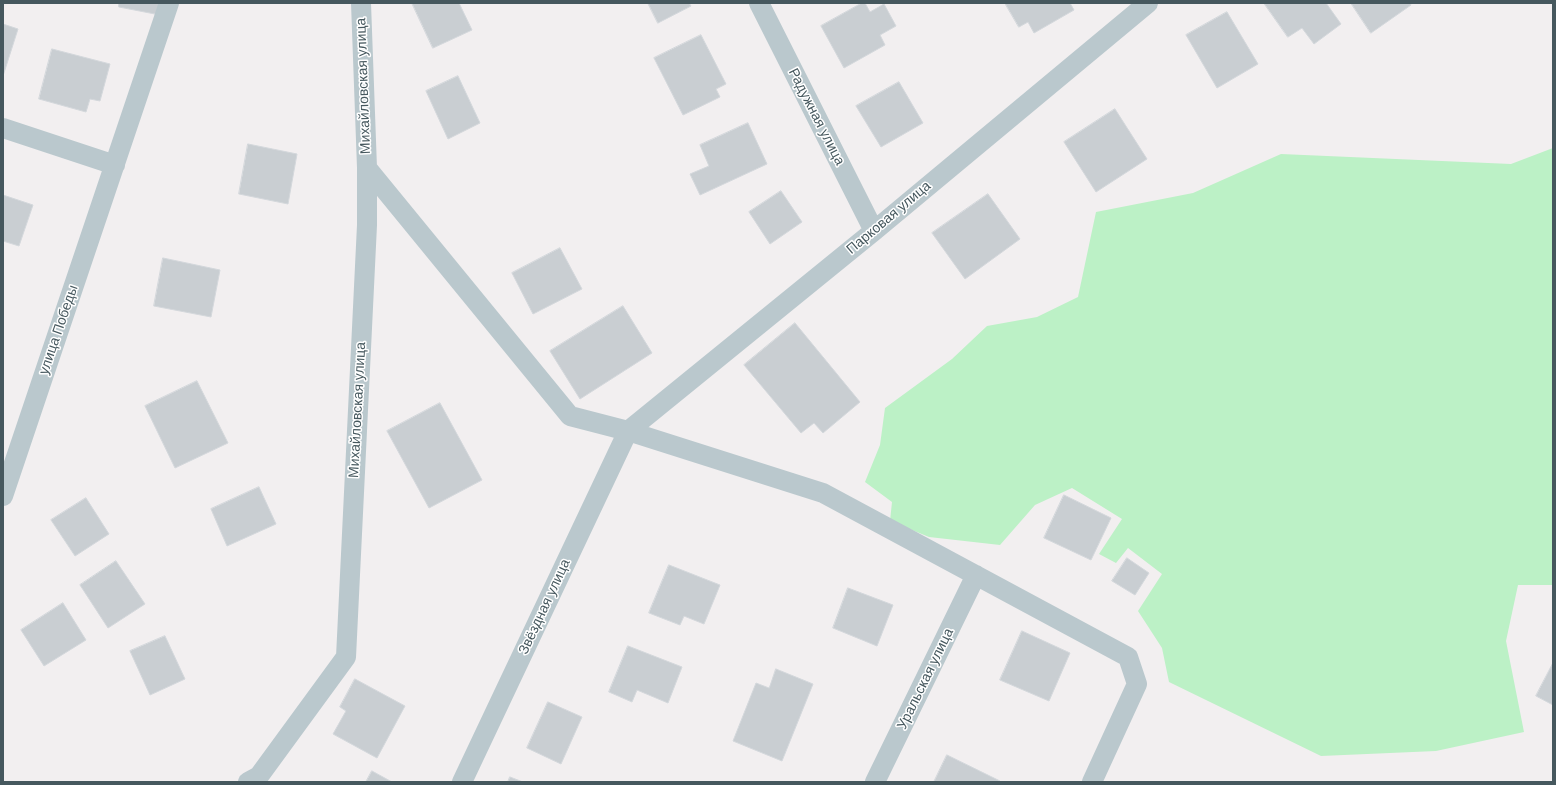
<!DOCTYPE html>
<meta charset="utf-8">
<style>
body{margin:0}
#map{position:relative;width:1556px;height:785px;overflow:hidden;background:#f2eff0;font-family:"DM Sans",sans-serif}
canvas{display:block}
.frame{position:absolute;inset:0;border:4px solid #46585e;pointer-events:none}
</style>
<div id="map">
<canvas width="1556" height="785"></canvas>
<div class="frame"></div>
</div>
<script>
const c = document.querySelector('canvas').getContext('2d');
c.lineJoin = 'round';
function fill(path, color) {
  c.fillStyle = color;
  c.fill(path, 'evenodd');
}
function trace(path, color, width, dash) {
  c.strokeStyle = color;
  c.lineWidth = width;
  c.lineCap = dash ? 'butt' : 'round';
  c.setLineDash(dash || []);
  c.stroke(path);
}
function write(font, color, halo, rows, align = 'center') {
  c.font = font + ' "DM Sans",sans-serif';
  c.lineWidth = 3;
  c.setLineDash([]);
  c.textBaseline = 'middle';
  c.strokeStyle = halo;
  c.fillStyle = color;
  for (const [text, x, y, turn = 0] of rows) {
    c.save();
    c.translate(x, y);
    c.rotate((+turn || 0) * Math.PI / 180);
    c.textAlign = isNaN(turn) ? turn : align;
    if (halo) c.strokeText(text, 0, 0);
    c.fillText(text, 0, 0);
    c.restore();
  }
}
fill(new Path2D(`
 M1553 148V585H1518L1506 641 1524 732 1436 751 1321 756 1169 682 1162 648 1138 611 1162 574 1128 548 1116 563 1099 554 1122 519 1072 488 1035 505 1000 545 929 537 890 521 892 502 865 482 880 445 885 408 952 359 987 326 1037 317 1078 297 1096 212 1193 193 1281 154 1511 164Z`), '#bcf1c6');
const building = new Path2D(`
 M119 3H163L160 15 119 7Z
 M412 3H459L472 30 433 48Z
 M648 3H689L691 6 658 23Z
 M862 3H865L870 12 884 4 896 26 880 35 885 45 844 68 821 26Z
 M1005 3H1070L1074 10 1034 33 1028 22 1019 27Z
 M1264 3H1326L1341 24 1314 44 1302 28 1288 37Z
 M1351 3H1410L1411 5 1371 33Z
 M1227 12 1258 64 1217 88 1186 35Z
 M3 24 18 29 3 76Z
 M701 35 726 84 716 89 720 97 683 115 654 58Z
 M52 49 110 64 100 101 90 99 86 112 39 99Z
 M458 76 480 123 448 139 426 91Z
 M899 82 923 123 881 147 856 106Z
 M1115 109 1147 159 1096 192 1064 142Z
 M748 123 767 164 700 195 690 174 709 166 700 145Z
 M248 144 297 154 288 204 239 194Z
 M781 191 802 222 770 244 749 212Z
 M988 194 1020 239 965 279 932 233Z
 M3 195 33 205 19 246 3 241Z
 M560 248 582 289 533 314 512 273Z
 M163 258 220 270 211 317 154 306Z
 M623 306 652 353 580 399 550 351Z
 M795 323 860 402 823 433 814 423 801 433 744 365Z
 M197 381 228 443 175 468 145 406Z
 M440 403 482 480 429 508 387 431Z
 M259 487 276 524 227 546 211 509Z
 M1064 495 1111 518 1091 560 1044 538Z
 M86 498 109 534 75 556 51 520Z
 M1127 558 1149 573 1135 595 1112 581Z
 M116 561 145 604 108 628 80 585Z
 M669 565 720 585 704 624 684 616 680 625 649 613Z
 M848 588 893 605 877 646 833 628Z
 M63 603 86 640 44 666 21 630Z
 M1022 631 1070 653 1049 701 1000 680Z
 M165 636 185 679 150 695 130 651Z
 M628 646 682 667 668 703 637 690 632 702 609 692Z
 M1553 663V705L1536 696Z
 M776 669 813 684 782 761 733 741 756 683 769 688Z
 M355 679 405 706 377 758 333 734 346 711 340 707Z
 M548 702 582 717 561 764 527 748Z
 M947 755 1000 781 999 782H934Z
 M372 771 392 782H366Z
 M510 777 523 782H508Z`);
fill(building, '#c9ced2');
trace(building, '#d3d7db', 1);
trace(new Path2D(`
 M759 3 874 231
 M3 128 115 165
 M367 168 570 416 628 431 823 493 1128 657 1137 684 1092 782
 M3 496 169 3
 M248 782 259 776 346 657 367 225V168L361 3
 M462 782 628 431 874 231 1148 3
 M875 782 976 575`), '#bac8cd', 20);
write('14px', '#46585e', '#fff', [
 ["Михайловская улица",364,86,-92],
 ["Радужная улица",816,117,63],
 ["Парковая улица",889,218,-40],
 ["улица Победы",59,330,-71],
 ["Михайловская улица",358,410,-87],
 ["Звёздная улица",545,607,-65],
 ["Уральская улица",926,679,-64]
]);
</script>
